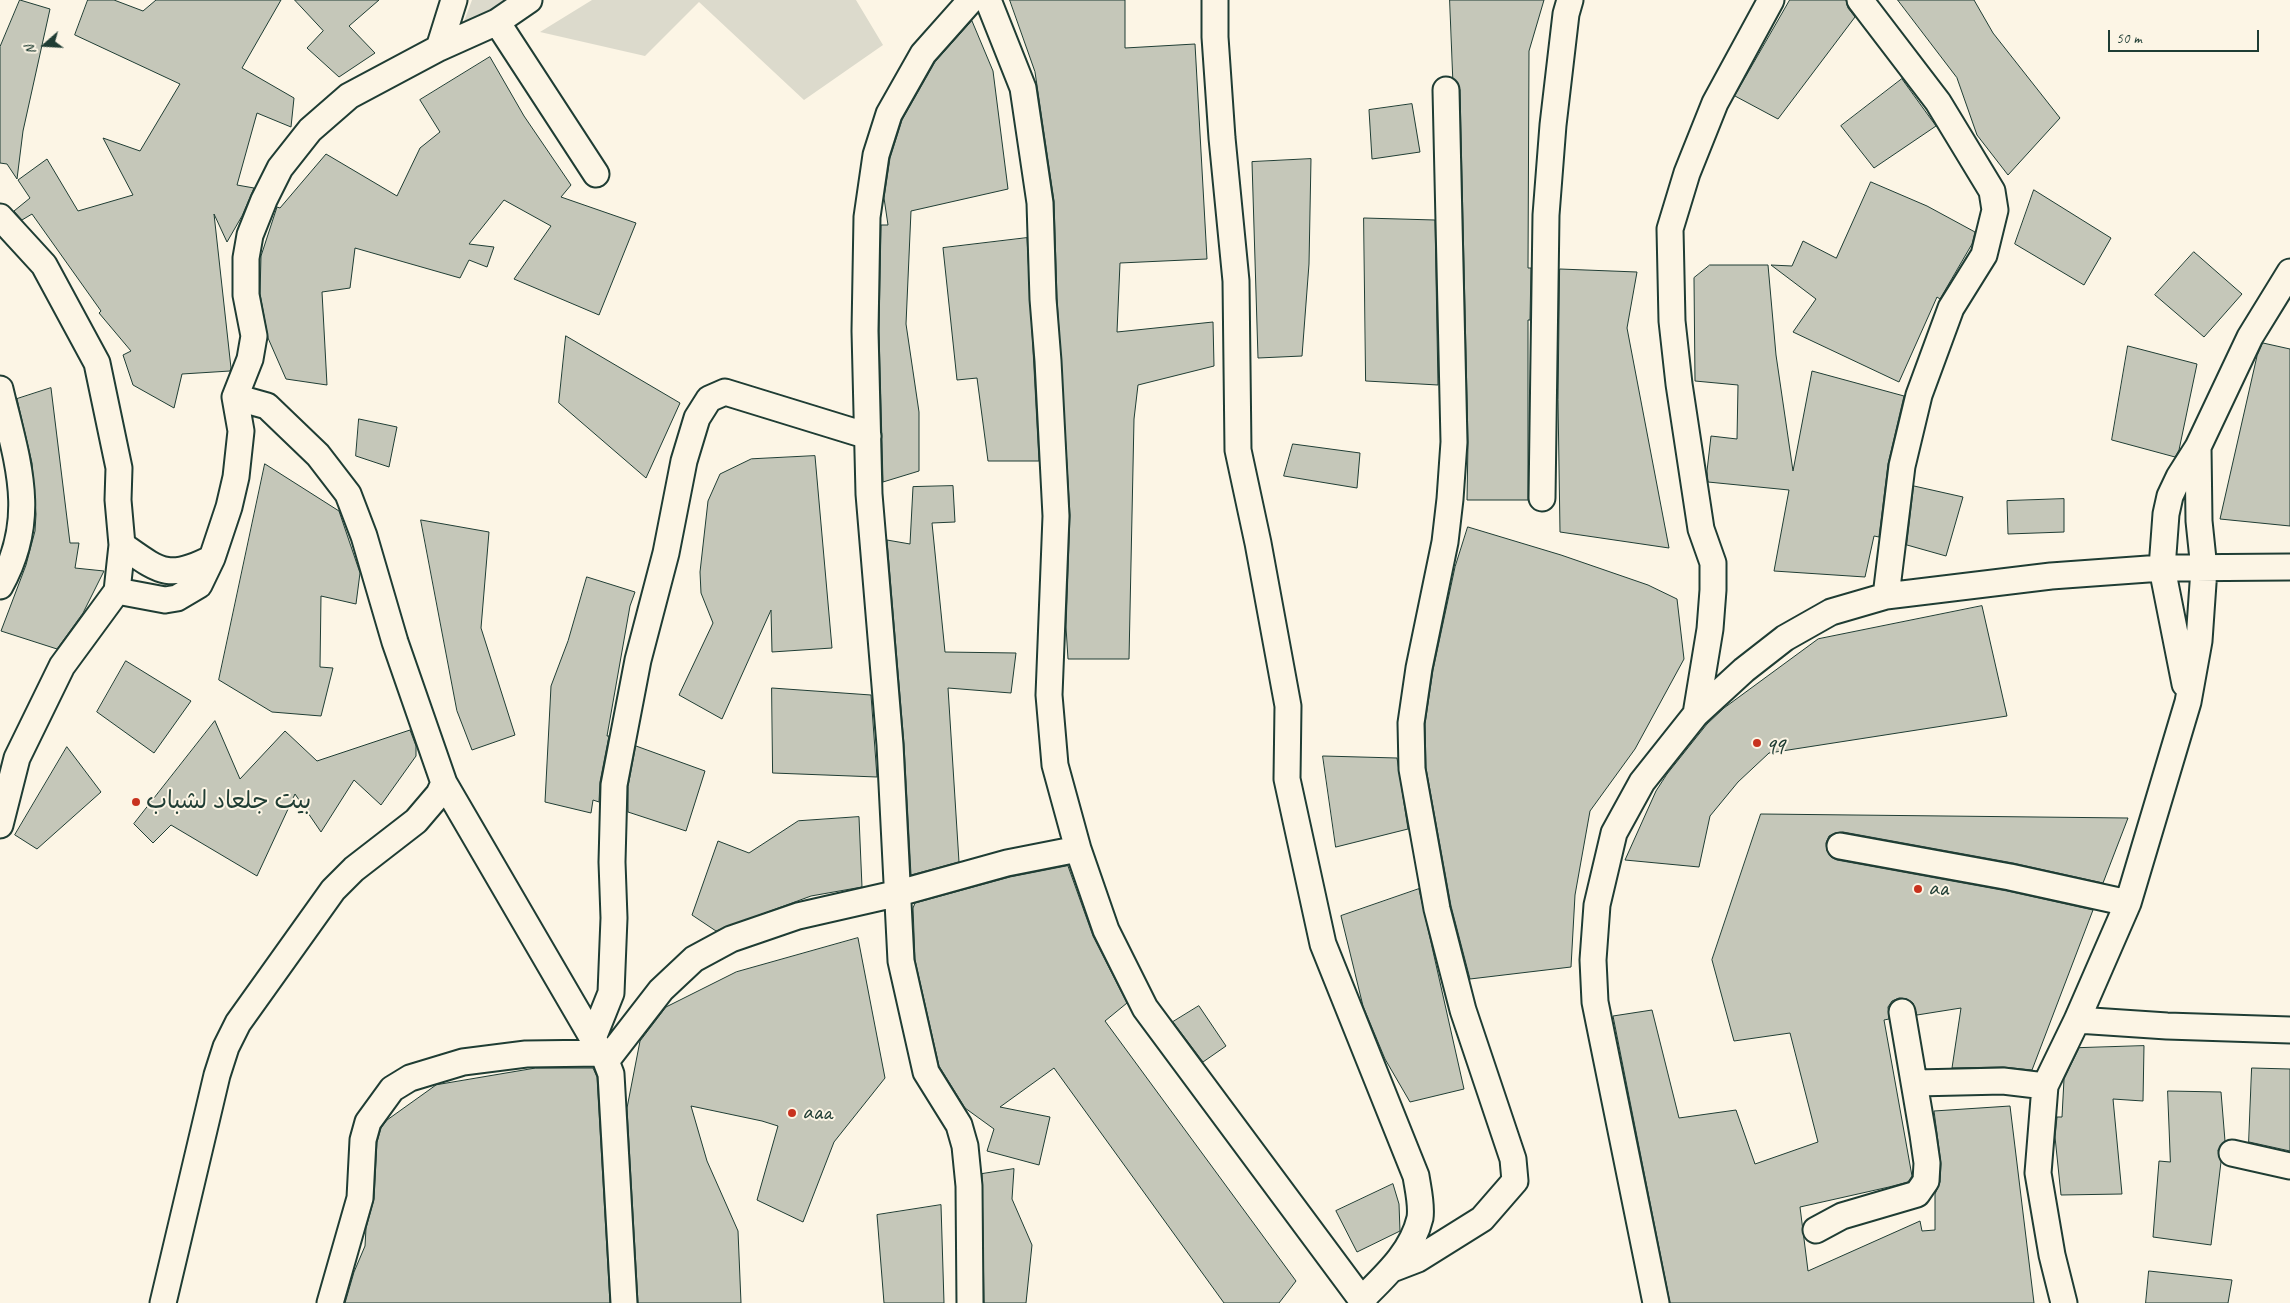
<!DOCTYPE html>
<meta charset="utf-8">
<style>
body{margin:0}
#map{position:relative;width:2290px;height:1303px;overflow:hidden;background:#fcf5e5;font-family:Caveat,sans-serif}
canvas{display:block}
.north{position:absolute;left:20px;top:20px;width:50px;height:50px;-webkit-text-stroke:4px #fcf5e5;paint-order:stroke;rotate:251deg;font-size:14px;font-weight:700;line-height:20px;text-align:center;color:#1f3d34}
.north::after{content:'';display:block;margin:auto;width:18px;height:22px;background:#1f3d34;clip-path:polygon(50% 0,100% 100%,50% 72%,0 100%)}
.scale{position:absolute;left:2108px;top:30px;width:151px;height:22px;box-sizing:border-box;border:2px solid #1f3d34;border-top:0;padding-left:6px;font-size:15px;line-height:18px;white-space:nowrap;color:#1f3d34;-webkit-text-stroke:4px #fcf5e5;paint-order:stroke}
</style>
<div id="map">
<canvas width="2290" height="1303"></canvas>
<div class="north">N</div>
<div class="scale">50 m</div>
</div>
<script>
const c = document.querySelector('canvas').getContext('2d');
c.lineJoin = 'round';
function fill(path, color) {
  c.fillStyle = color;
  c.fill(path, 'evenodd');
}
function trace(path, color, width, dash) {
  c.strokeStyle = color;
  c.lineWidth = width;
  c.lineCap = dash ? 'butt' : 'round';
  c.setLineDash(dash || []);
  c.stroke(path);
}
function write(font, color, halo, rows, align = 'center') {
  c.font = font + ' Caveat,"Playpen Sans Arabic",sans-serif';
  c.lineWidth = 4;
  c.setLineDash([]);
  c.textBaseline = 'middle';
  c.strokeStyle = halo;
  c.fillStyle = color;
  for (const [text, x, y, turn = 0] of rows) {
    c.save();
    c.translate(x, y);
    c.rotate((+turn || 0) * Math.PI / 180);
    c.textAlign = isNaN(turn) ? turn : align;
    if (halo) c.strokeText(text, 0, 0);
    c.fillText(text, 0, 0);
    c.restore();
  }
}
fill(new Path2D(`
 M472 0H516L456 43Z
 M592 0H856L883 45 804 100 699 2 645 56 540 32Z`), '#dcdacc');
const building = new Path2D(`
 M20 0 50 9 23 131 17 179 7 164 0 163V47Z
 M88 0H114L143 11 156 0H281L242 68 294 98 291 127 257 113 237 185 254 188 242 216 227 242 214 214 231 368 230 371 182 374 174 408 133 385 123 355 131 351 99 313 101 311 32 214 22 220 14 211 30 198 18 180 47 159 78 211 133 195 103 138 140 151 180 84 75 35Z
 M295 0H379L349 26 375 53 339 77 307 48 323 31Z
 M1010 0H1125V48L1195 44 1207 259 1120 263 1117 332 1213 322 1214 366 1138 385 1134 419 1129 659H1068L1066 627 1070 515 1057 298 1054 201 1035 72Z
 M1450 0H1544L1529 51 1528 268H1531L1530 320H1528V500H1467L1468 442 1460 90 1458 83 1453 78Z
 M1790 0H1846L1848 8 1855 17 1778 119 1735 96Z
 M1898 0H1974L1993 33 2060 118 2008 175 1977 135 1957 78Z
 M972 21 993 71 1008 189 911 211 906 324 919 412V471L883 482 879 331 881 225H888L884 198 890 158 902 120 935 62Z
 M490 57 524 116 571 185 561 197 636 223 599 315 514 279 551 226 504 200 469 244 494 247 487 267 469 260 460 278 355 248 350 288 322 292 327 385 286 379 268 338 260 294 261 256 277 207 280 208 326 154 397 196 420 148 440 132 420 100Z
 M1902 79 1936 126 1874 168 1841 126Z
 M1412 104 1420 152 1372 159 1369 110Z
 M1311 159 1309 264 1302 356 1258 358 1252 162Z
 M1871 182 1927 206 1975 232 1972 244 1940 299 1937 297 1899 382 1793 332 1816 299 1771 265 1792 266 1803 241 1836 258Z
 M2034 190 2111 238 2084 285 2015 244Z
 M1364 218 1435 220 1438 385 1366 381Z
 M1027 238 1039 461H988L977 378 957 380 943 248Z
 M2194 252 2242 294 2204 337 2155 295Z
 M1710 265H1768L1776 355 1793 471 1812 371 1904 396 1888 464 1879 537 1874 536 1865 577 1774 571 1789 490 1708 482 1707 471 1711 436 1737 439 1738 385 1695 381 1694 278Z
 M1560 269 1637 272 1627 328 1669 548 1560 532 1558 400Z
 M566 336 680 403 646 478 559 403Z
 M2263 343 2290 349V526L2220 519 2257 356Z
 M2128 346 2197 364 2179 450 2175 457 2112 440Z
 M51 388 70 543H79L75 568 104 571 83 613 57 649 1 631 26 565 35 531 36 514 32 463 17 399Z
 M359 419 397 427 389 467 356 456Z
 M1293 444 1360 453 1357 488 1284 476Z
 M815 456 832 648 772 652 771 610 722 719 679 695 713 623 701 593 700 572 708 501 720 474 751 459Z
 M265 464 339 511 360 573 356 604 321 596 320 667 333 668 321 716 272 712 219 680Z
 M953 486 955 522 932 523 945 652 1016 653 1011 693 948 688 959 862 911 875 904 744 887 540 910 544 913 487Z
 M1914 486 1963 497 1946 556 1907 545Z
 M2064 499V532L2008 534 2007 501Z
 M421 520 489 532 481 628 515 735 472 750 457 711Z
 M1468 527 1561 555 1648 585 1677 599 1684 659 1635 749 1590 811 1575 895 1571 967 1470 979 1451 906 1426 768 1425 724 1433 670 1455 567Z
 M587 577 635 592 630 606 607 736H609L600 782 599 802 593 800 591 813 545 802 551 686 568 641Z
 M1982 606 2007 716 1769 753 1738 782 1710 816 1699 867 1625 860 1656 791 1667 774 1707 724 1724 708 1818 639Z
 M126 661 191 701 154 753 97 712Z
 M772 688 871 695 877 777 773 773Z
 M215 721 240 779 285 731 317 761 410 730 416 746V756L381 805 354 780 321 832 295 794 257 876 171 825 153 843 134 824Z
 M636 746 705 771 686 831 628 812V787Z
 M67 747 101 792 37 849 15 835Z
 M1323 756 1397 758 1408 829 1336 847Z
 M1761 814 2128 818 2103 883 2013 863 1843 832 1835 833 1829 836 1826 843 1827 851 1831 857 1837 860 2007 891 2093 910 2032 1070 2003 1067 1952 1068 1961 1008 1917 1015 1913 1003 1907 999 1899 998 1892 1001 1888 1007 1889 1019 1884 1020 1912 1176 1908 1182 1889 1187 1800 1207 1808 1271 1920 1221 1922 1231 1935 1230V1194L1940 1182 1941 1164 1934 1111 2010 1106 2034 1303H1670L1613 1016 1652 1010 1679 1118 1736 1110 1755 1164 1818 1142 1790 1033 1734 1041 1712 960Z
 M859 817 862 887 811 896 716 931 692 915 718 841 749 853 798 821Z
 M1068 866 1093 936 1127 1003 1105 1021 1296 1281 1279 1303H1224L1054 1068 1000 1107 1050 1117 1039 1165 987 1151 994 1129 965 1108 939 1066 915 960 913 908 915 903 1010 877Z
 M1419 889 1464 1089 1410 1102 1385 1059 1363 1006 1341 916Z
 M858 938 885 1078 834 1142 803 1222 757 1200 778 1126 762 1121 691 1106 707 1161 738 1231 741 1303H638L627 1108 640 1041 666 1007 736 972Z
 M1199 1006 1226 1046 1203 1062 1173 1022Z
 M2144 1046 2143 1101 2113 1099 2122 1194 2061 1195 2055 1137 2057 1117H2062L2064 1079 2079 1048Z
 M536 1068H593L597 1077 610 1303H345L354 1272 365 1246 366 1228 374 1199 377 1142 381 1128 387 1120 436 1085Z
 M2252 1068 2290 1069V1151L2249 1142Z
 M2168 1091 2221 1092 2225 1141 2218 1150 2221 1162 2211 1245 2153 1237 2159 1161 2170 1162Z
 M1014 1169 1012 1199 1032 1245 1026 1303H984L982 1174Z
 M1393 1184 1399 1204 1400 1231 1357 1252 1336 1211Z
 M941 1205 944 1303H884L877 1215Z
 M2149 1271 2232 1280 2228 1303H2146Z`);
fill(building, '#c5c7b9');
trace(building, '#1f3d34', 1);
const minor = new Path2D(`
 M988 0 1023 88 1040 203 1043 299 1048 361 1056 516 1049 695 1055 765 1078 849 1106 930 1145 1008 1364 1303
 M1215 0V37L1222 138 1236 281 1238 450 1258 543 1288 706 1287 779 1323 944 1416 1176C1418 1189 1422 1205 1420 1218 1412 1252 1386 1275 1362 1299
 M1860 0 1938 102 1992 191 1995 210 1984 255 1951 308 1919 395 1902 466 1886 596
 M497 22 596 174
 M439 48 454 0
 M0 217 44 265 97 363 119 468 118 500 122 545 117 591 62 666 17 758 0 825
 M0 389C17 461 39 517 0 586
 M235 397 267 406 318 455 348 494 364 536 395 642 444 783 606 1061 611 1074 624 1303
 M1542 498 1546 215 1553 125 1566 14 1570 0
 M122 545C159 571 168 581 212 558
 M117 591 165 600 177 598 199 585 212 558 229 507 236 477 241 431 235 397 250 359 254 336 246 295V258L250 235 264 200 280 168 310 130 349 96 439 48 497 22 529 0
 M2185 684 2162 568 2166 514 2170 496 2179 477 2198 447 2250 337 2290 272
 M1696 714 1710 629 1713 590V563L1701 529 1679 384 1672 321 1670 229 1687 173 1715 103 1771 0
 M1840 846 2010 877 2128 903
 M2077 1020 2167 1026 2290 1030
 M593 1038 611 993 614 918 612 862 614 785 638 660 666 553 684 461 697 418 709 399 725 392 868 436
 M606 1061 661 990 694 959 731 939 798 916 899 893 1007 863 1078 849
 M1916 1083 2003 1081 2045 1086
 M2232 1153 2290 1166
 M1816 1230 1842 1216 1917 1194 1926 1181 1927 1163 1923 1135 1902 1012
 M1392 1269 1418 1259 1482 1219 1515 1181 1513 1159 1463 1010 1437 909 1412 769 1411 723 1419 668 1445 542 1450 499 1454 442 1446 90
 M163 1303 217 1075 226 1047 238 1023 333 890 354 869 416 821 439 794 444 783
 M330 1303 360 1198 363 1140 368 1122 392 1089 410 1078 463 1062 526 1054 603 1053
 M970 1303 969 1186 965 1146 959 1125 926 1072 901 961 890 745 869 494 865 331 867 217 876 155 889 114 923 54 971 0
 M1656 1303 1595 1002 1593 960 1597 905 1614 833 1642 782 1696 714 1744 670 1785 638 1831 612 1886 596 2051 576 2162 568 2290 567
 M2064 1303 2052 1255 2038 1173 2045 1086 2077 1020 2128 903 2188 702 2199 641 2204 569 2199 521 2198 447`);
trace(minor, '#1f3d34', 29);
trace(minor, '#fcf5e5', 25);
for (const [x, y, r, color] of [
 [1757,743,5,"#c8321e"],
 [136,802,5,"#c8321e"],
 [1918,889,5,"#c8321e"],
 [792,1113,5,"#c8321e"]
]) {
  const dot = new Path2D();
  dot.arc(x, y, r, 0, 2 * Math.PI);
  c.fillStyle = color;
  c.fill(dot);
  trace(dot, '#fcf5e5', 2);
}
write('24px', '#1f3d34', '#fcf5e5', [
 ["qq",1767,743],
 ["بيت جلعاد لشباب",146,802],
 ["aa",1928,889],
 ["aaa",802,1113]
], 'left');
</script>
